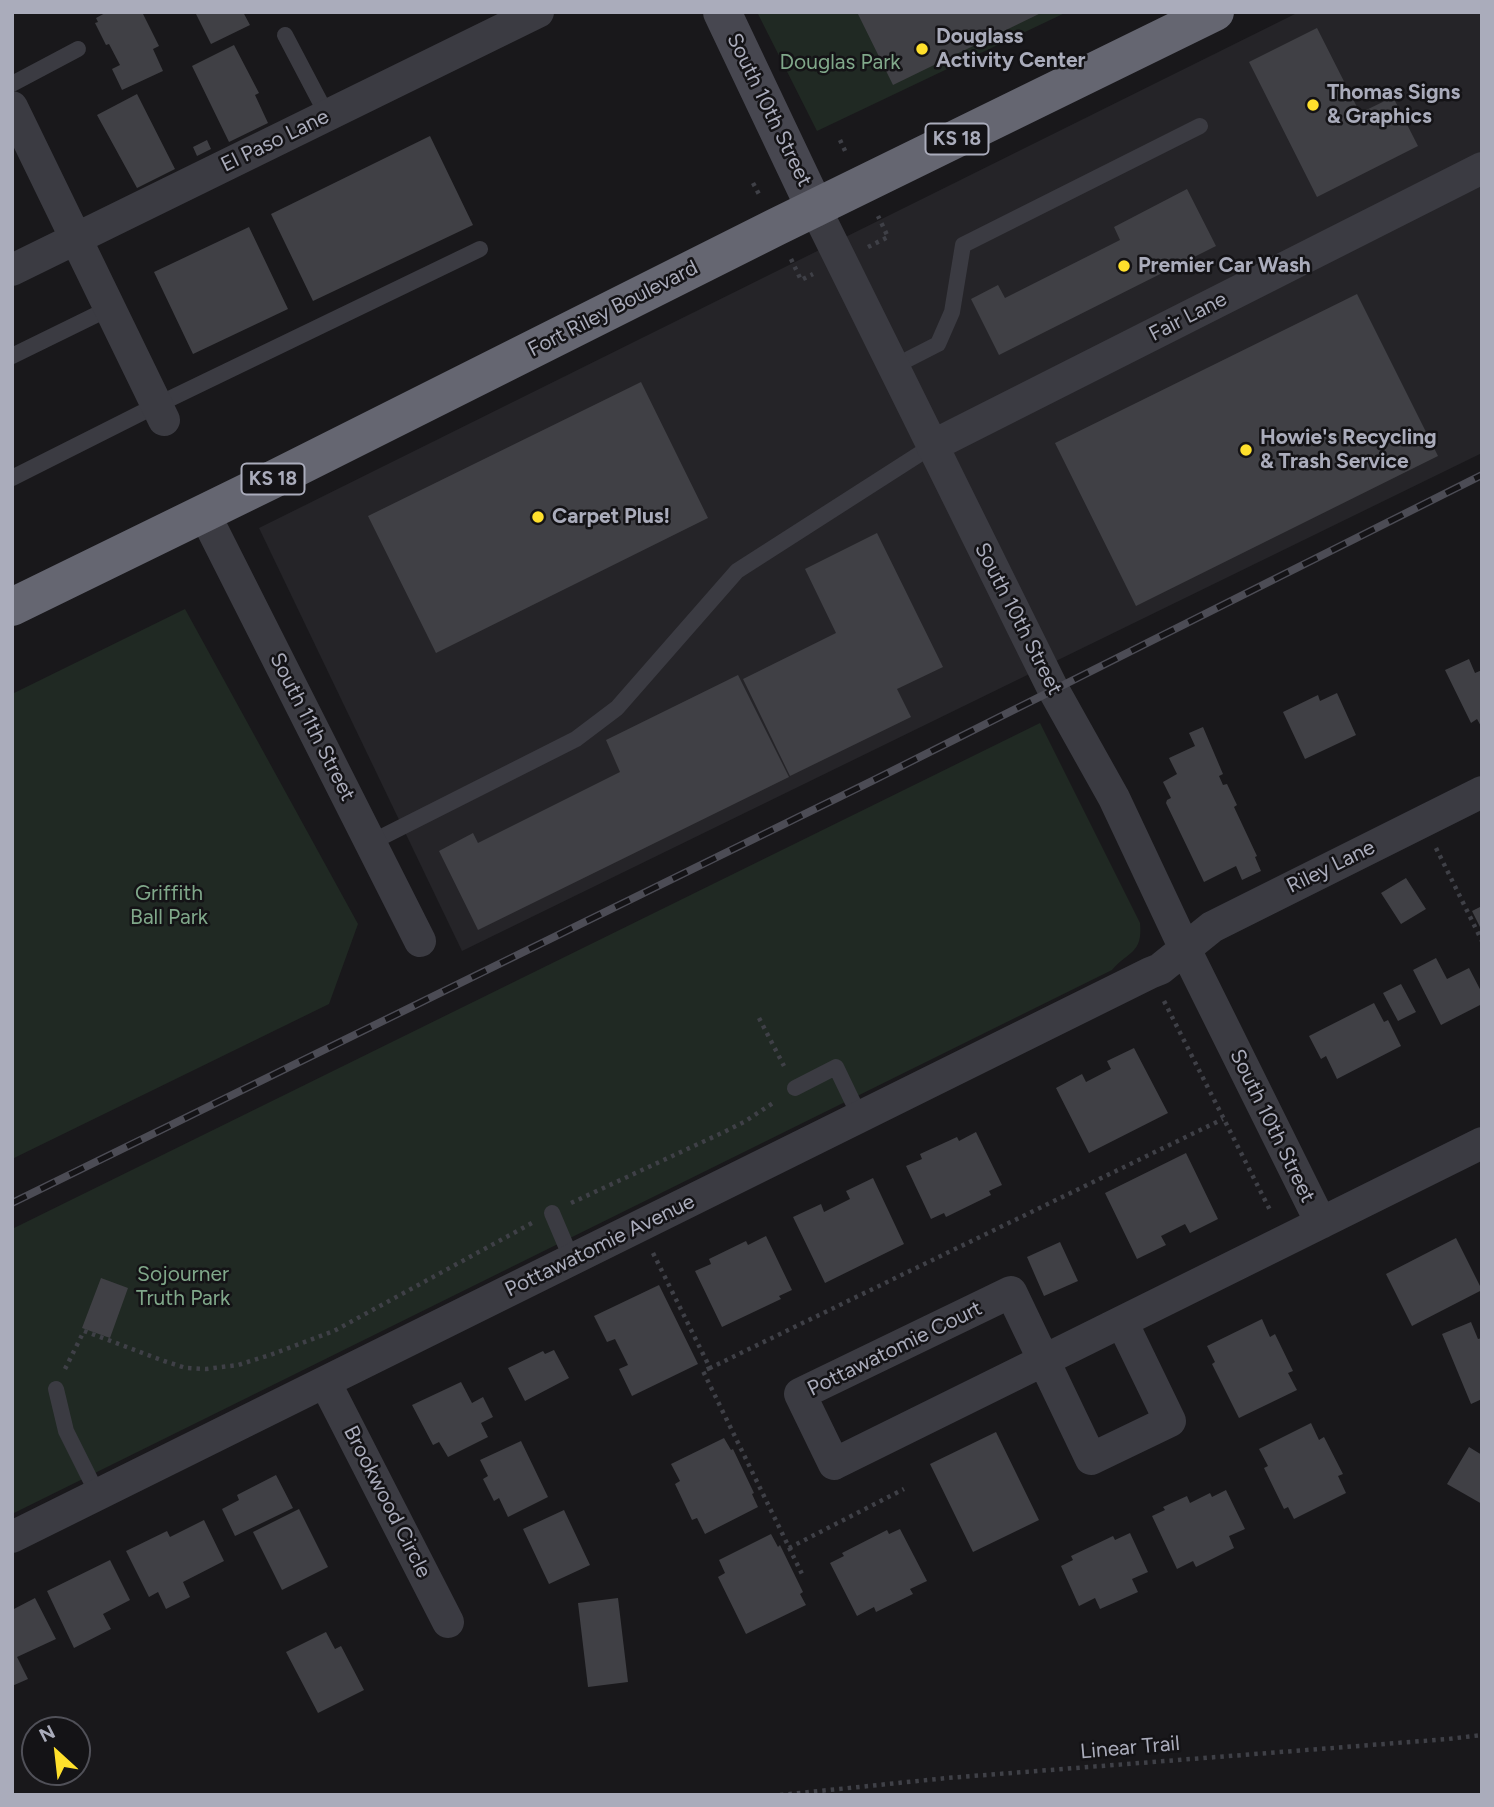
<!DOCTYPE html>
<style>
body{margin:0}
#map{position:relative;width:1494px;height:1807px;overflow:hidden;background:#19181b;font-family:Figtree,sans-serif}
canvas{display:block}
.frame{position:absolute;inset:0;border:14px solid #aaacbb;pointer-events:none}
.north{position:absolute;left:21px;top:1716px;width:70px;height:70px;box-sizing:border-box;background:#141316;border:2px solid #505058;border-radius:50%;rotate:333deg;font-size:19px;font-weight:700;line-height:28px;text-align:center;color:#aaacbb}
.north::after{content:'';display:block;margin:auto;width:24px;height:32px;background:#ffe02c;clip-path:polygon(50% 0,100% 100%,50% 72%,0 100%)}
</style>
<div id="map">
<canvas width="1494" height="1807"></canvas>
<div class="frame"></div>
<div class="north">N</div>
</div>
<script>
const c = document.querySelector('canvas').getContext('2d');
c.lineJoin = 'round';
function fill(path, color) {
  c.fillStyle = color;
  c.fill(path, 'evenodd');
}
function trace(path, color, width, dash) {
  c.strokeStyle = color;
  c.lineWidth = width;
  c.lineCap = dash ? 'butt' : 'round';
  c.setLineDash(dash || []);
  c.stroke(path);
}
function write(font, color, halo, rows, align = 'center') {
  c.font = font + ' Figtree,sans-serif';
  c.lineWidth = 5;
  c.setLineDash([]);
  c.textBaseline = 'middle';
  c.strokeStyle = halo;
  c.fillStyle = color;
  for (const [text, x, y, turn = 0] of rows) {
    c.save();
    c.translate(x, y);
    c.rotate((+turn || 0) * Math.PI / 180);
    c.textAlign = isNaN(turn) ? turn : align;
    if (halo) c.strokeText(text, 0, 0);
    c.fillText(text, 0, 0);
    c.restore();
  }
}
fill(new Path2D(`
 M1299 12H1482V453L462 951 259 528Z`), '#252428');
fill(new Path2D(`
 M757 12H1067L817 131Z
 M185 609 358 924 329 1004 12 1159V694Z
 M1040 723 1140 923C1143 954 1128 951 1112 970L12 1514V1229Z`), '#202923');
fill(new Path2D(`
 M107 12H142L159 46 153 49 163 71 122 90 112 69 120 65 109 44 106 45 95 23 98 22 96 18Z
 M195 12H243L250 25 211 44Z
 M857 12H1043L893 85Z
 M1317 28 1360 113 1393 97 1418 146 1317 197 1249 62Z
 M234 45 259 93 255 95 268 123 229 142 192 66Z
 M137 94 175 169 137 188 97 115Z
 M430 136 473 225 313 301 271 214Z
 M207 140 211 149 197 156 193 147Z
 M1187 189 1216 246 999 355 971 299 998 285 1005 298 1120 240 1114 227Z
 M249 227 288 309 193 354 154 272Z
 M1357 294 1438 456 1136 606 1055 443Z
 M641 382 708 518 436 653 368 516Z
 M877 533 943 667 897 689 911 717 790 776 743 679 836 633 805 569Z
 M1469 659 1475 673 1482 670V728L1477 719 1471 723 1445 670Z
 M738 675 789 777 478 930 439 851 473 833 478 843 620 772 606 740Z
 M1337 693 1356 735 1305 759 1283 712 1318 695 1320 701Z
 M1203 727 1223 774 1219 776 1223 785 1227 784 1237 805 1234 807 1257 856 1255 857 1261 871 1242 880 1236 866 1204 882 1166 803 1167 800 1171 798 1163 782 1177 774 1169 758 1195 746 1189 733Z
 M1406 878 1426 909 1401 924 1381 893Z
 M1482 906V931L1472 911Z
 M1436 958 1447 979 1469 968 1482 993V1004L1441 1025 1413 970Z
 M1401 984 1416 1012 1398 1021 1383 993Z
 M1374 1003 1384 1022 1388 1020 1401 1046 1337 1079 1326 1056 1321 1059 1309 1036Z
 M1134 1048 1168 1113 1089 1153 1056 1088 1082 1074 1086 1082 1111 1069 1107 1061Z
 M976 1132 1002 1185 989 1191 991 1195 946 1217 944 1213 931 1219 906 1166 922 1159 920 1154 957 1137 959 1141Z
 M1186 1153 1218 1219 1190 1233 1185 1224 1161 1236 1166 1245 1137 1259 1105 1193Z
 M873 1178 904 1244 825 1283 793 1217 821 1204 824 1212 850 1199 846 1191Z
 M766 1236 792 1290 779 1296 781 1299 722 1327 695 1271 711 1264 709 1259 746 1241 748 1245Z
 M1456 1238 1482 1290 1412 1326 1386 1274Z
 M1060 1242 1078 1281 1044 1296 1027 1257Z
 M101 1278 128 1288 110 1338 82 1328Z
 M659 1285 698 1364 632 1396 619 1369 628 1365 615 1339 607 1342 594 1316Z
 M1262 1319 1270 1337 1275 1334 1293 1371 1288 1373 1297 1390 1239 1418 1212 1364 1215 1362 1207 1346Z
 M1471 1322 1478 1339 1482 1338V1399L1471 1404 1442 1334Z
 M554 1350 569 1378 525 1401 508 1368 543 1351 545 1354Z
 M461 1382 472 1403 483 1397 493 1417 481 1423 488 1437 448 1457 439 1442 433 1445 412 1405Z
 M1311 1423 1319 1440 1324 1437 1343 1474 1338 1476 1346 1493 1294 1519 1288 1507 1284 1509 1264 1468 1268 1466 1259 1449Z
 M996 1432 1039 1520 973 1552 930 1464Z
 M724 1438 731 1450 733 1449 754 1493 752 1494 758 1507 705 1534 697 1518 692 1520 675 1484 680 1481 671 1464Z
 M521 1441 548 1497 508 1517 499 1498 494 1501 483 1479 488 1476 480 1460Z
 M1469 1447 1482 1455V1504L1447 1484Z
 M276 1475 293 1508 235 1536 222 1509 239 1500 237 1495Z
 M1226 1490 1245 1529 1229 1536 1234 1548 1196 1567 1193 1561 1177 1569 1152 1516 1165 1510 1163 1507 1187 1496 1190 1503 1210 1493 1212 1497Z
 M299 1509 328 1567 282 1590 253 1532Z
 M564 1510 590 1565 549 1584 523 1529Z
 M204 1520 224 1561 183 1582 190 1597 166 1609 158 1592 149 1597 126 1551 167 1531 170 1537Z
 M900 1529 927 1581 910 1589 913 1594 876 1612 874 1607 857 1616 830 1563 844 1556 842 1553 887 1530 889 1534Z
 M1130 1533 1148 1572 1132 1579 1138 1592 1100 1609 1095 1598 1079 1606 1061 1566 1073 1560 1071 1556 1113 1536 1115 1540Z
 M771 1534 778 1547 780 1545 803 1592 800 1594 806 1605 746 1634 718 1577 725 1573 719 1560Z
 M110 1560 130 1600 103 1614 111 1629 74 1648 47 1591Z
 M35 1598 56 1639 17 1657 28 1679 12 1686V1610Z
 M618 1598 628 1682 588 1687 578 1603Z
 M326 1632 335 1649 341 1646 364 1690 318 1713 286 1652Z`), '#404045');
trace(new Path2D(`
 M1391 14V12
 M840 140 847 155
 M753 183 761 198
 M868 247 888 237 878 216
 M791 259 801 280 813 274
 M1436 848 1482 941
 M1164 1001 1271 1212
 M759 1018 784 1066
 M571 1203 724 1132 744 1122 776 1101
 M653 1253 710 1368 1223 1119
 M710 1368 703 1371 802 1574
 M65 1369 84 1331 164 1361 186 1368 206 1369 238 1365 270 1355 334 1331 532 1223
 M789 1548 904 1489
 M780 1795 947 1778 1448 1739 1482 1735`), '#3f4047', 4.5, [3.5, 5]);
trace(new Path2D(`
 M285 35 327 115
 M12 84 78 49
 M12 356 110 308
 M893 367 938 344 952 312 963 245 1200 126
 M12 478 157 405 480 249
 M370 843 576 739 617 708 737 571 932 446
 M795 1088 836 1067 860 1117
 M552 1213 572 1260
 M56 1389 66 1431 98 1495`), '#3b3b42', 16);
trace(new Path2D(`
 M12 107 164 420
 M815 208 1053 689 1114 798 1185 949 1321 1223
 M12 270 538 12
 M932 446 1482 168
 M204 513 420 941
 M1122 1322 1170 1421 1091 1459 1011 1292 800 1394 834 1464C1050 1357 1266 1251 1482 1143
 M325 1382 448 1622
 M12 1537 1150 973 1160 969 1212 927 1482 792`), '#3b3b42', 32);
trace(new Path2D(`
 M722 12 815 208`), '#474750', 38);
trace(new Path2D(`
 M12 607 278 477 776 227 1215 12`), '#656671', 38);
const rail = new Path2D(`
 M12 1203 872 781 1482 475`);
trace(rail, '#4c4c55', 8);
trace(rail, '#141316', 5, [16]);
for (const [x, y, r, color] of [
 [922,49,7,"#ffe02c"],
 [1313,105,7,"#ffe02c"],
 [1124,266,7,"#ffe02c"],
 [1246,450,7,"#ffe02c"],
 [538,517,7,"#ffe02c"]
]) {
  const dot = new Path2D();
  dot.arc(x, y, r, 0, 2 * Math.PI);
  c.fillStyle = color;
  c.fill(dot);
  trace(dot, '#141316', 2.5);
}
for (const [x, y, w] of [
 [957,139,63],
 [273,479,63]
]) {
  const box = new Path2D();
  box.roundRect(x - w / 2, y - 15.5, w, 31, 5);
  c.fillStyle = '#141316';
  c.fill(box);
  trace(box, '#aaacbb', 2);
}
write('bold 19px', '#aaacbb', null, [
 ["KS 18",957,139],
 ["KS 18",273,479]
]);
write('bold 21px', '#aaacbb', '#141316', [
 ["Douglass",936,37],
 ["Activity Center",936,61],
 ["Thomas Signs",1327,93],
 ["& Graphics",1327,117],
 ["Premier Car Wash",1138,266],
 ["Howie's Recycling",1260,438],
 ["& Trash Service",1260,462],
 ["Carpet Plus!",552,517]
], 'left');
write('21px', '#80a88a', '#141316', [
 ["Douglas Park",840,63],
 ["Griffith",169,894],
 ["Ball Park",169,918],
 ["Sojourner",183,1275],
 ["Truth Park",183,1299]
]);
write('21px', '#aaacbb', '#141316', [
 ["South 10th Street",769,110,64],
 ["El Paso Lane",275,141,-26],
 ["Fort Riley Boulevard",613,309,-27],
 ["Fair Lane",1188,317,-27],
 ["South 10th Street",1018,619,63],
 ["South 11th Street",312,727,63],
 ["Riley Lane",1331,867,-26],
 ["South 10th Street",1272,1126,64],
 ["Pottawatomie Avenue",600,1246,-26],
 ["Pottawatomie Court",895,1349,-26],
 ["Brookwood Circle",387,1502,63],
 ["Linear Trail",1130,1748,-5]
]);
</script>
